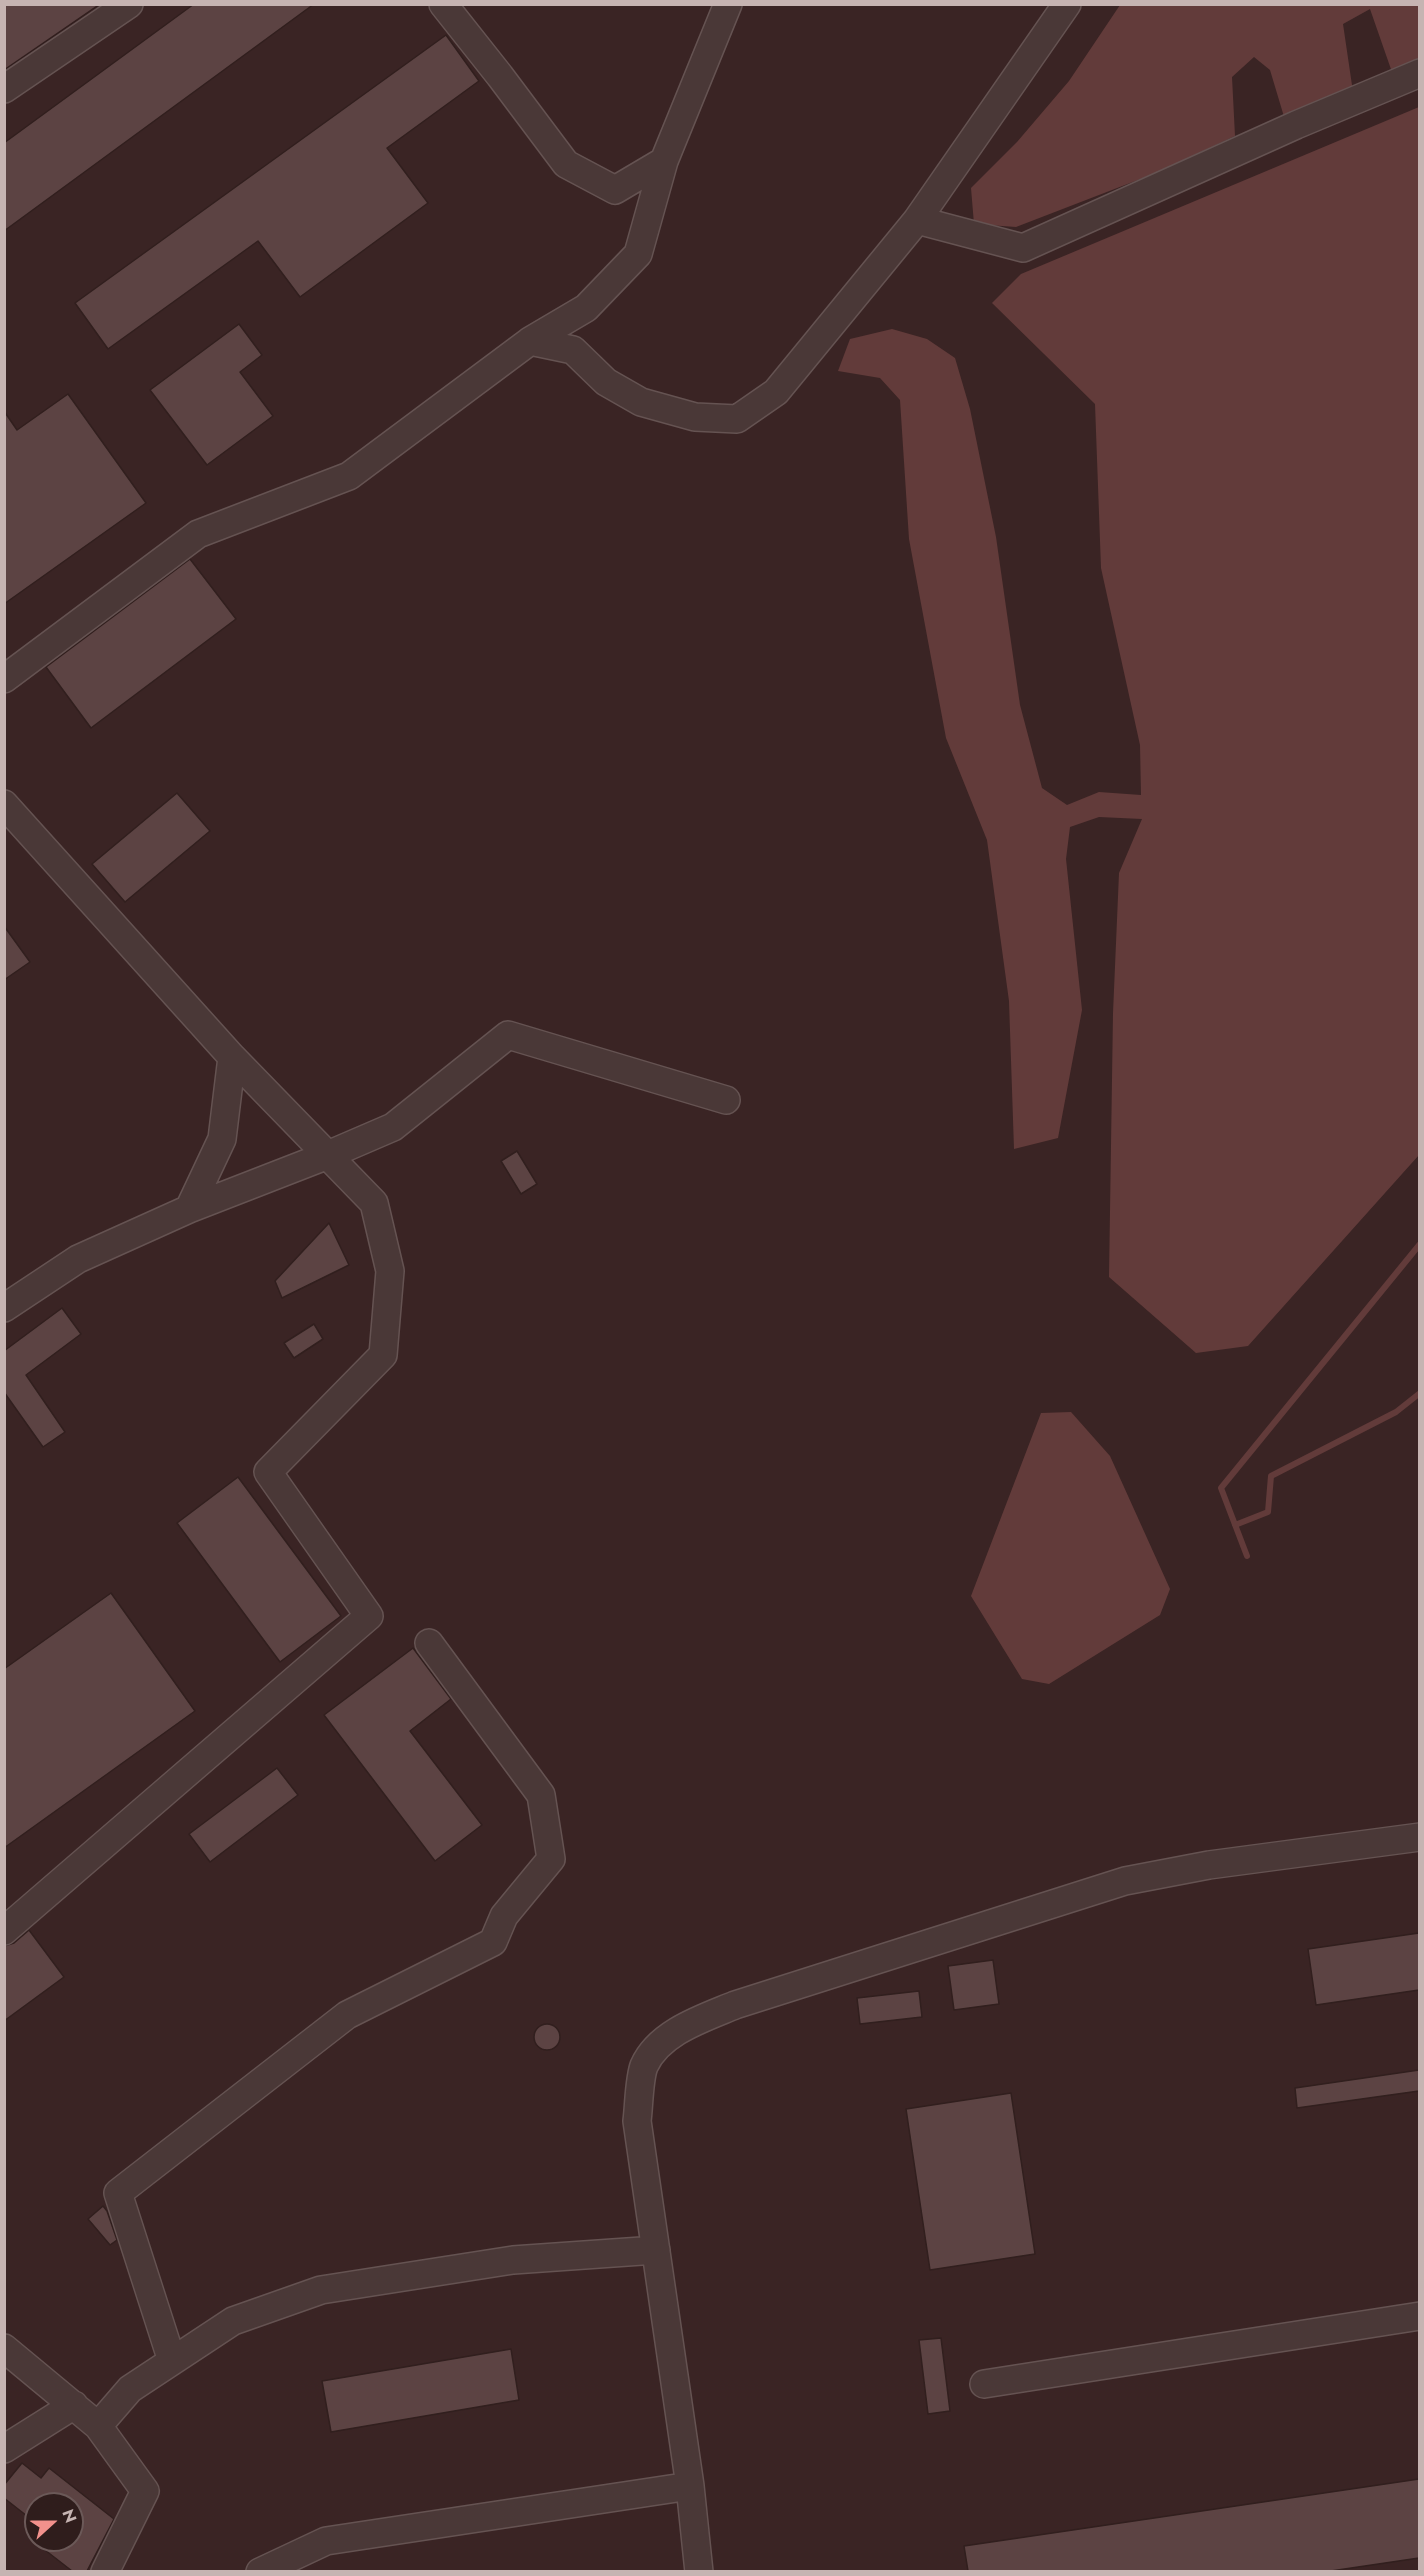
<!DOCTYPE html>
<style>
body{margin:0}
#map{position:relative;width:1424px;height:2576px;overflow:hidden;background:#3a2424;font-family:Jost,sans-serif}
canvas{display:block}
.frame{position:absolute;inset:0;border:6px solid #c6b4b2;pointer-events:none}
.north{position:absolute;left:24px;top:2492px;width:60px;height:60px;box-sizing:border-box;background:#2f1d1c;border:2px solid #6b5958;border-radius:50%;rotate:69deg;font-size:16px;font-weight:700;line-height:24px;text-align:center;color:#c6b4b2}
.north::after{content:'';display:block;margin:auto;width:21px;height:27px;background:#f2918c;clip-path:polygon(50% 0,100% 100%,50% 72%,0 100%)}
</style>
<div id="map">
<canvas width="1424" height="2576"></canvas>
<div class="frame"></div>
<div class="north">N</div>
</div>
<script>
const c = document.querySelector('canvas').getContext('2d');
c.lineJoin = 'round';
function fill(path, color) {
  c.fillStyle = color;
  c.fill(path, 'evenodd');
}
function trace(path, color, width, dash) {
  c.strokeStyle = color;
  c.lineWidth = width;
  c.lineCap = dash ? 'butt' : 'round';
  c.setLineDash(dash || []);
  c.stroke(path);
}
fill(new Path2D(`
 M1120 5H1419V63L1393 75 1370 9 1343 24 1353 92 1285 120 1270 70 1254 57 1232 77 1235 136 1156 173 1016 227 974 224 971 188 1017 142 1069 81Z
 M1419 107V1155L1248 1346 1196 1353 1109 1277 1113 1013 1119 873 1142 819 1099 817 1070 827 1066 859 1082 1010 1058 1138 1014 1149 1009 1001 987 840 946 738 909 539 900 400 880 378 838 371 850 339 892 329 927 339 955 358 970 409 996 537 1020 705 1042 788 1067 805 1099 792 1141 795 1140 745 1101 568 1095 404 992 303 1021 274Z
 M1071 1412 1110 1456 1170 1589 1160 1615 1049 1684 1022 1679 971 1596 1041 1413Z`), '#623b3a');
trace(new Path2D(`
 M1235 1525 1268 1512 1271 1476 1396 1412 1420 1393
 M1247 1556 1221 1488 1420 1244`), '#623b3a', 6);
const building = new Path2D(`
 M4 4H100L4 70Z
 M194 4H314L4 231V143Z
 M446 35 479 81 387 148 428 203 300 297 258 241 108 349 75 303Z
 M239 324 262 355 240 372 273 416 207 465 150 390Z
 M68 394 146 503 4 604V411L17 430Z
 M190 559 236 619 91 728 46 667Z
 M177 793 210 831 125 902 92 864Z
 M4 926 30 962 4 980Z
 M517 1151 537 1184 521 1194 501 1161Z
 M329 1223 349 1265 282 1298 275 1281Z
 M62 1308 81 1334 26 1375 65 1432 43 1447 4 1392V1351Z
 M314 1324 323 1339 294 1358 284 1343Z
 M238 1477 341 1616 280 1662 177 1523Z
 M111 1593 195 1711 4 1848V1669Z
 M413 1648 451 1699 410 1731 482 1825 435 1861 324 1715Z
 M277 1768 298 1795 210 1862 189 1834Z
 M29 1930 64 1977 4 2021V1946L14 1943Z
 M1419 1933V1990L1316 2005 1308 1949Z
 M993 1960 999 2004 954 2010 948 1966Z
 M919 1991 922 2017 860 2024 857 1998Z
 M534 2037a13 13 0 1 1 26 0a13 13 0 1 1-26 0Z
 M1419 2070V2091L1297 2108 1295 2088Z
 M1011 2093 1035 2254 930 2270 906 2109Z
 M103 2206 107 2211 117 2240 110 2245 88 2219Z
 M941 2338 950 2411 928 2414 919 2340Z
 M511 2349 519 2400 331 2432 322 2381Z
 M22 2463 41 2478 49 2468 114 2519 87 2571H72L45 2550 52 2540H72V2504H36V2523L4 2498V2485Z
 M1419 2479V2558L1331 2571H968L964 2546Z`);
fill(building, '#5c4343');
trace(building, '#311f1e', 1.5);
const minor = new Path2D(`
 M443 4 500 76 566 164 615 190 664 161 728 4
 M4 89 129 4
 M664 161 638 254 586 308 530 341 573 350 606 382 641 402 695 417 737 419 776 392 917 220 1067 4
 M917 220 1023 248 1296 125 1420 73
 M4 679 198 534 349 476 530 341
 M4 804 232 1057 222 1139 189 1209 78 1259 4 1308
 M189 1209 328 1155 393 1127 508 1035 726 1100
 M4 1931 369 1616 268 1472 383 1355 390 1271 374 1203 232 1057
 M4 2348 98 2426 145 2491 105 2572
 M172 2361 118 2193 347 2015 493 1942 504 1916 551 1859 541 1795 429 1643
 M984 2384 1420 2316
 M98 2426 130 2389 233 2321 321 2290 513 2260 656 2250
 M4 2449 74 2405
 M260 2572 326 2541 690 2486
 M699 2572 690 2486 637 2121C639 2106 639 2079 644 2066 659 2032 704 2018 735 2005L1125 1881 1209 1865 1420 1837`);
trace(minor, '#655352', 30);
trace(minor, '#4a3837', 27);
</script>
